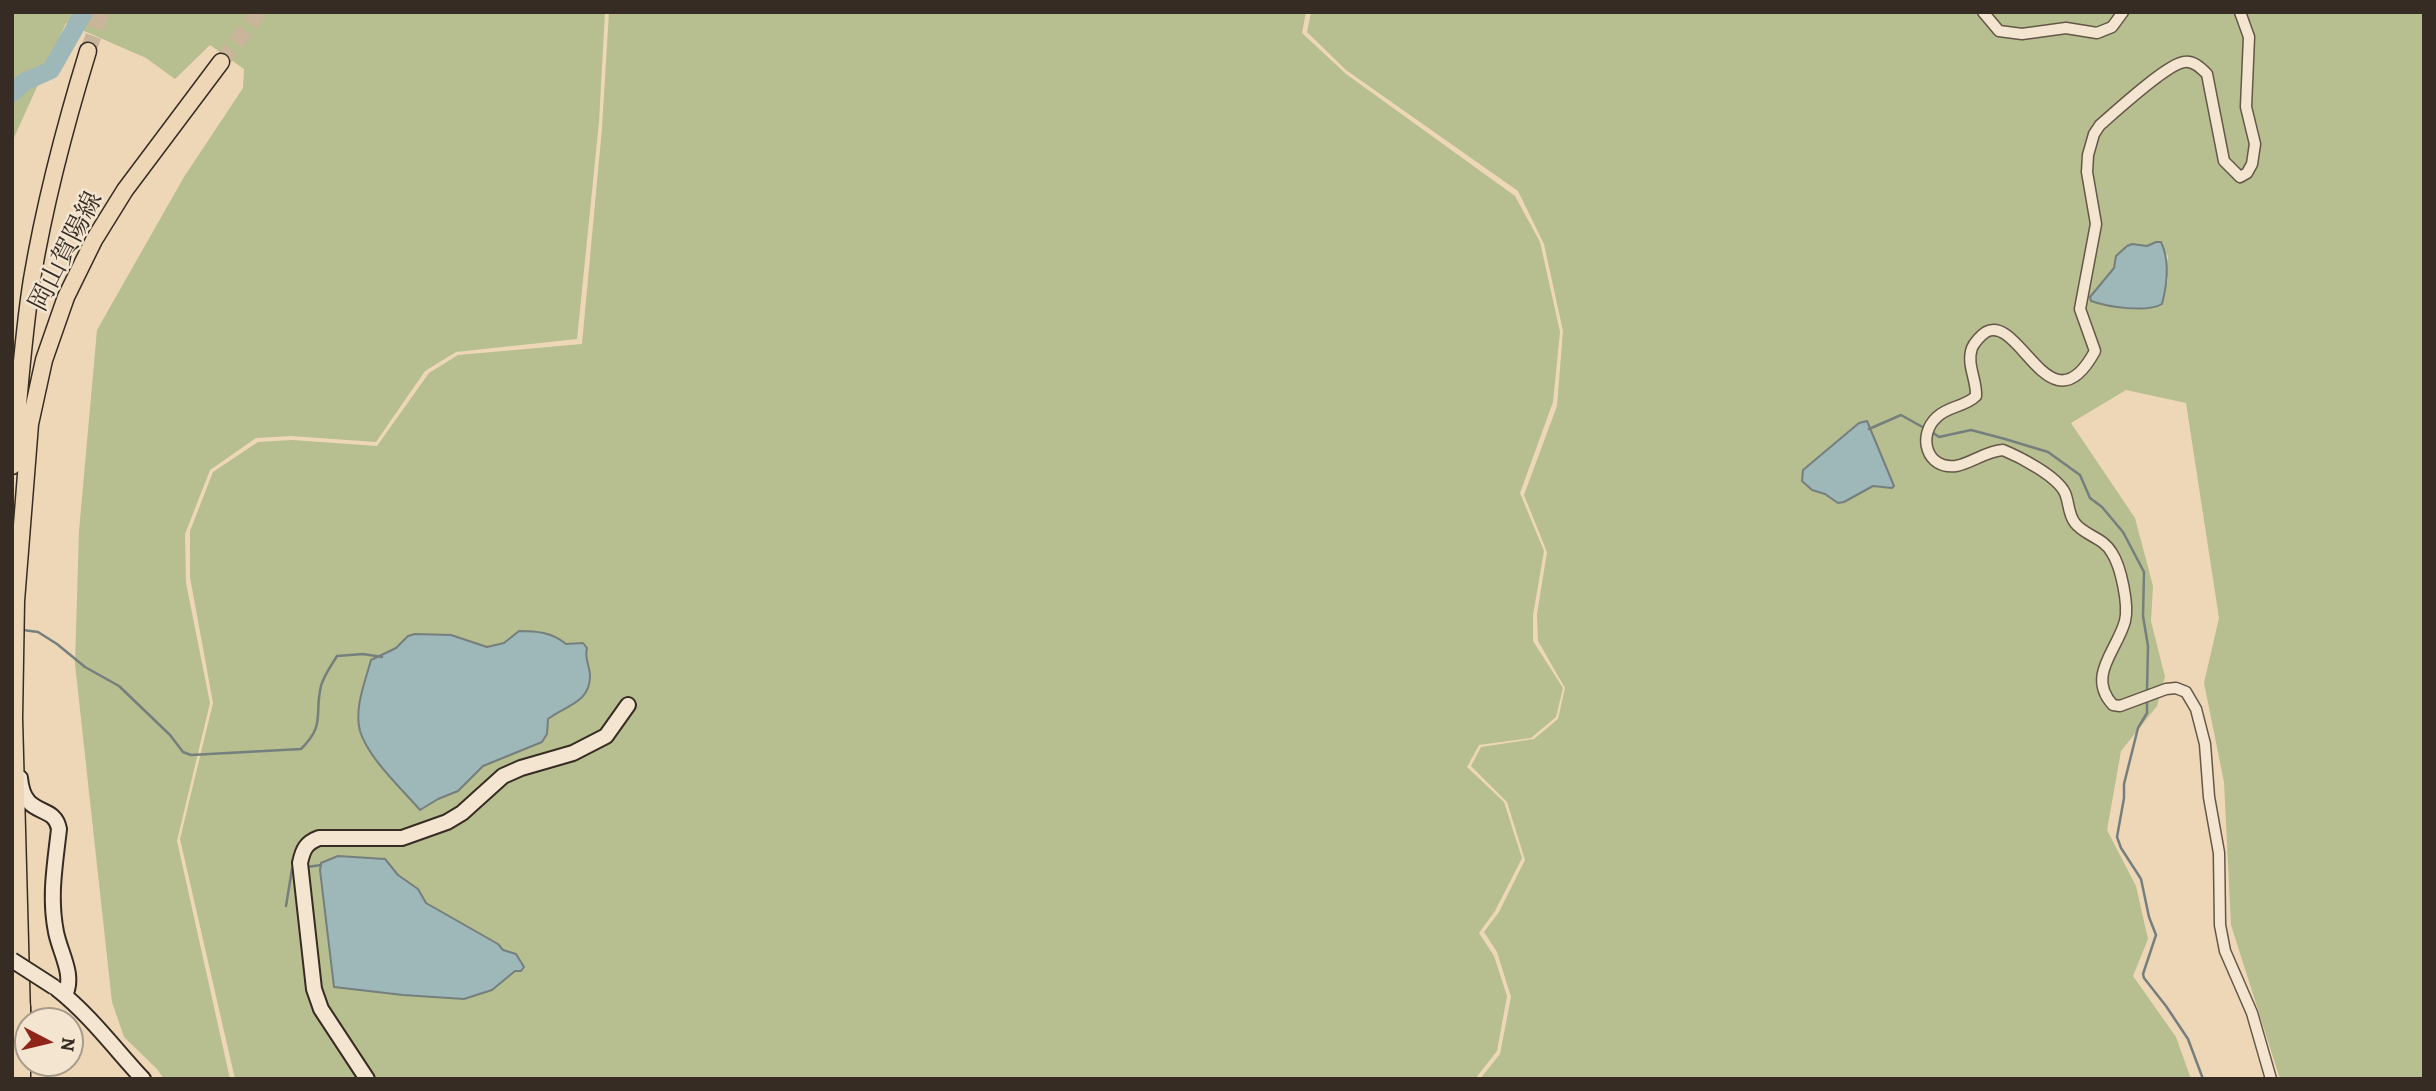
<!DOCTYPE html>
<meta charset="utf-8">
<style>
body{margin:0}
#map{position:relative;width:2436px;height:1091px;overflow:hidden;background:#edd7b7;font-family:Alegreya,serif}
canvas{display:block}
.frame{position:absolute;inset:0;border:14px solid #372c23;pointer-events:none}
.north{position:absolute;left:14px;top:1007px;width:70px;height:70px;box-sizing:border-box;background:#f3e5d0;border:2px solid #a89b8b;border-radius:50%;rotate:97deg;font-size:19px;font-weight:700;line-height:28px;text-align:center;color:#372c23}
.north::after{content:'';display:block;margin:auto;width:24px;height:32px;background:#8f2418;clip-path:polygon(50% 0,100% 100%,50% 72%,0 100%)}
</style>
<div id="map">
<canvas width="2436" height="1091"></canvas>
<div class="frame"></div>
<div class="north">N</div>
</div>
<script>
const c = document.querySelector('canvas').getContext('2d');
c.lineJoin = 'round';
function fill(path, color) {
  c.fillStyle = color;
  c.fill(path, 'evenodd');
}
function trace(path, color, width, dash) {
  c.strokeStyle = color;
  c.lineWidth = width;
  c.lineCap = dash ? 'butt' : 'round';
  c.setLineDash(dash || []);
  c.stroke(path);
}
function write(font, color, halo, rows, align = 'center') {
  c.font = font + ' Alegreya,"Noto Serif JP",serif';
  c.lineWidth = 5;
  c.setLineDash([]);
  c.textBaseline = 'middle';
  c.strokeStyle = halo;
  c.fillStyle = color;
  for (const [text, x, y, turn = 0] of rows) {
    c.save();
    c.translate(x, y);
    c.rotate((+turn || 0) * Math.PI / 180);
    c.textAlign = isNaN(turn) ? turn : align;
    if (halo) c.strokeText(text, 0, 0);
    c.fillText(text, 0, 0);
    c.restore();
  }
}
fill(new Path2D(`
 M12 12H605L599 122 577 339 456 352 425 371 376 442 291 436 256 438 210 470 185 534 186 583 210 703 177 841 230 1079H164L157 1069 124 1037 112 1002 75 664 79 531 97 330 184 177 243 88 244 69 210 45 175 79 146 58 66 23 12 142Z
 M609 12H1306L1302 33 1346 74 1515 196 1540 242 1560 332 1553 402 1520 493 1544 551 1533 615V641L1563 688 1556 717 1531 738 1479 745 1467 767 1504 802 1522 858 1495 911 1479 933 1494 956 1507 996 1497 1051 1475 1079H235L180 839 213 703 190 577V531L213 472 258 442 292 440 377 446 429 373 458 355 582 344 602 128Z
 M1311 12H2424V1079H2280L2231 925 2224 782 2204 683 2219 618 2186 403 2126 390 2071 423 2135 518 2153 586 2151 621 2165 677 2157 706 2121 751 2107 830 2136 886 2148 939 2133 976 2176 1037 2191 1079H1480L1500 1054 1511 997 1497 952 1484 932 1499 912 1525 860 1507 802 1471 766 1481 747 1534 739 1558 719 1565 688 1538 641 1537 614 1547 552 1524 495 1557 406 1563 331 1544 244 1518 191 1346 70 1307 32ZM2156 242 2168 256 2166 273 2168 279 2162 304C2143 316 2111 302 2090 297L2114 268 2115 262 2132 244 2147 246ZM1866 421 1894 486 1892 488 1873 486 1844 502 1838 503 1825 494 1812 490 1802 481 1803 469 1859 423Z`), '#b7be8f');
const water = new Path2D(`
 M2156 242H2161C2170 261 2167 285 2162 304 2147 313 2108 307 2091 301L2090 297 2114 268 2116 256 2127 246 2132 244 2147 246Z
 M1867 421 1894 486 1892 488 1873 486 1844 502 1838 503 1825 494 1812 490 1802 481 1803 470 1859 423Z
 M519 631C536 631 552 632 566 644L583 643 587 648C584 658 590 666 590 676 590 703 566 705 548 719L547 734 542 742 483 766 458 791 438 799 420 810C402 789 368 758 360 731 354 708 365 682 371 660L396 648 408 636 415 634 451 635 487 647 504 643Z
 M338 856 385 859 398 875 418 889 426 903 498 944 503 950 516 954 524 967 521 971H515L492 990 464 999 403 995 334 987 320 870 321 863Z`);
fill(water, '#9eb7b9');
trace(water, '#757f7d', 2);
trace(new Path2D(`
 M1869 429 1901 415 1926 429
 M1932 432 1939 437 1971 430 2005 439 2048 452 2080 475 2090 498 2102 507 2123 532 2144 572 2143 616 2148 646 2147 691
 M23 630 38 632 57 644 85 667 119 686 170 735 183 752 191 755 301 749C326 724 314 715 321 686 324 675 331 666 337 656L363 654 382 657
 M2147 698V713L2138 728 2124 784V798L2117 837 2121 848 2141 879 2149 917 2156 935 2143 974 2144 978 2166 1006 2188 1039 2203 1079
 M307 867 321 865
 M286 906 292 869 294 868`), '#757f7d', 2.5);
trace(new Path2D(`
 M12 93 24 82 51 70 84 12`), '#9eb7b9', 18);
trace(new Path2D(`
 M88 51 102 12
 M221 62 259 12`), '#c9b599', 16, [16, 8]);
const street = new Path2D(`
 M1983 12 1999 31 2022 34 2066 28 2097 33 2112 27 2123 12
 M2240 12 2249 37 2246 107 2255 144 2252 164 2247 173 2240 177 2224 161 2207 74C2201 68 2193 60 2184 62 2167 64 2115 112 2100 125L2094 134 2088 155 2087 172 2096 224 2080 309 2095 351C2050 434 2020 313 1986 332 1981 335 1974 343 1972 348 1966 364 1977 380 1976 396 1965 407 1948 406 1937 417 1917 435 1926 470 1956 466 1972 463 1986 451 2003 450 2020 457 2057 476 2065 493 2069 502 2068 514 2075 523 2085 536 2103 537 2112 553 2121 567 2129 605 2125 621 2117 651 2086 676 2113 705L2120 706 2166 689 2176 688 2186 692 2196 709 2205 744 2209 797 2219 853 2220 925 2225 951 2252 1013 2271 1079`);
const secondary = new Path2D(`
 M20 778C24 820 54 802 59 829 55 865 49 897 56 932 60 953 75 975 65 995
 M57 989C90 1015 115 1049 143 1079
 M367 1079 321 1009 314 989 300 863C303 849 306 843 319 838H402L447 822 462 813 503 776 521 768 573 753 606 736 628 705`);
const primary = new Path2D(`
 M12 466C19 404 22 341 32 279 45 202 65 126 88 51
 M22 1017 14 718 16 601 30 424 44 360 66 297 94 240 125 190 221 62`);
const highway = new Path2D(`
 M21 1007V1079`);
trace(street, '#645748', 13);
trace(secondary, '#372c23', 18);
trace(primary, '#372c23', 19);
trace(highway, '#372c23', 21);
trace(street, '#f3e5d0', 10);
trace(secondary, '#f3e5d0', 14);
trace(primary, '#edd7b7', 16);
trace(highway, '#edd7b7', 18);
const secondaryBridge = new Path2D(`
 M12 960 54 987`);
trace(secondaryBridge, '#372c23', 18, []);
trace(secondaryBridge, '#f3e5d0', 14);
write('26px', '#372c23', '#f3e5d0', [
 ["岡山賀陽線",67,252,-63]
]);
</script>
